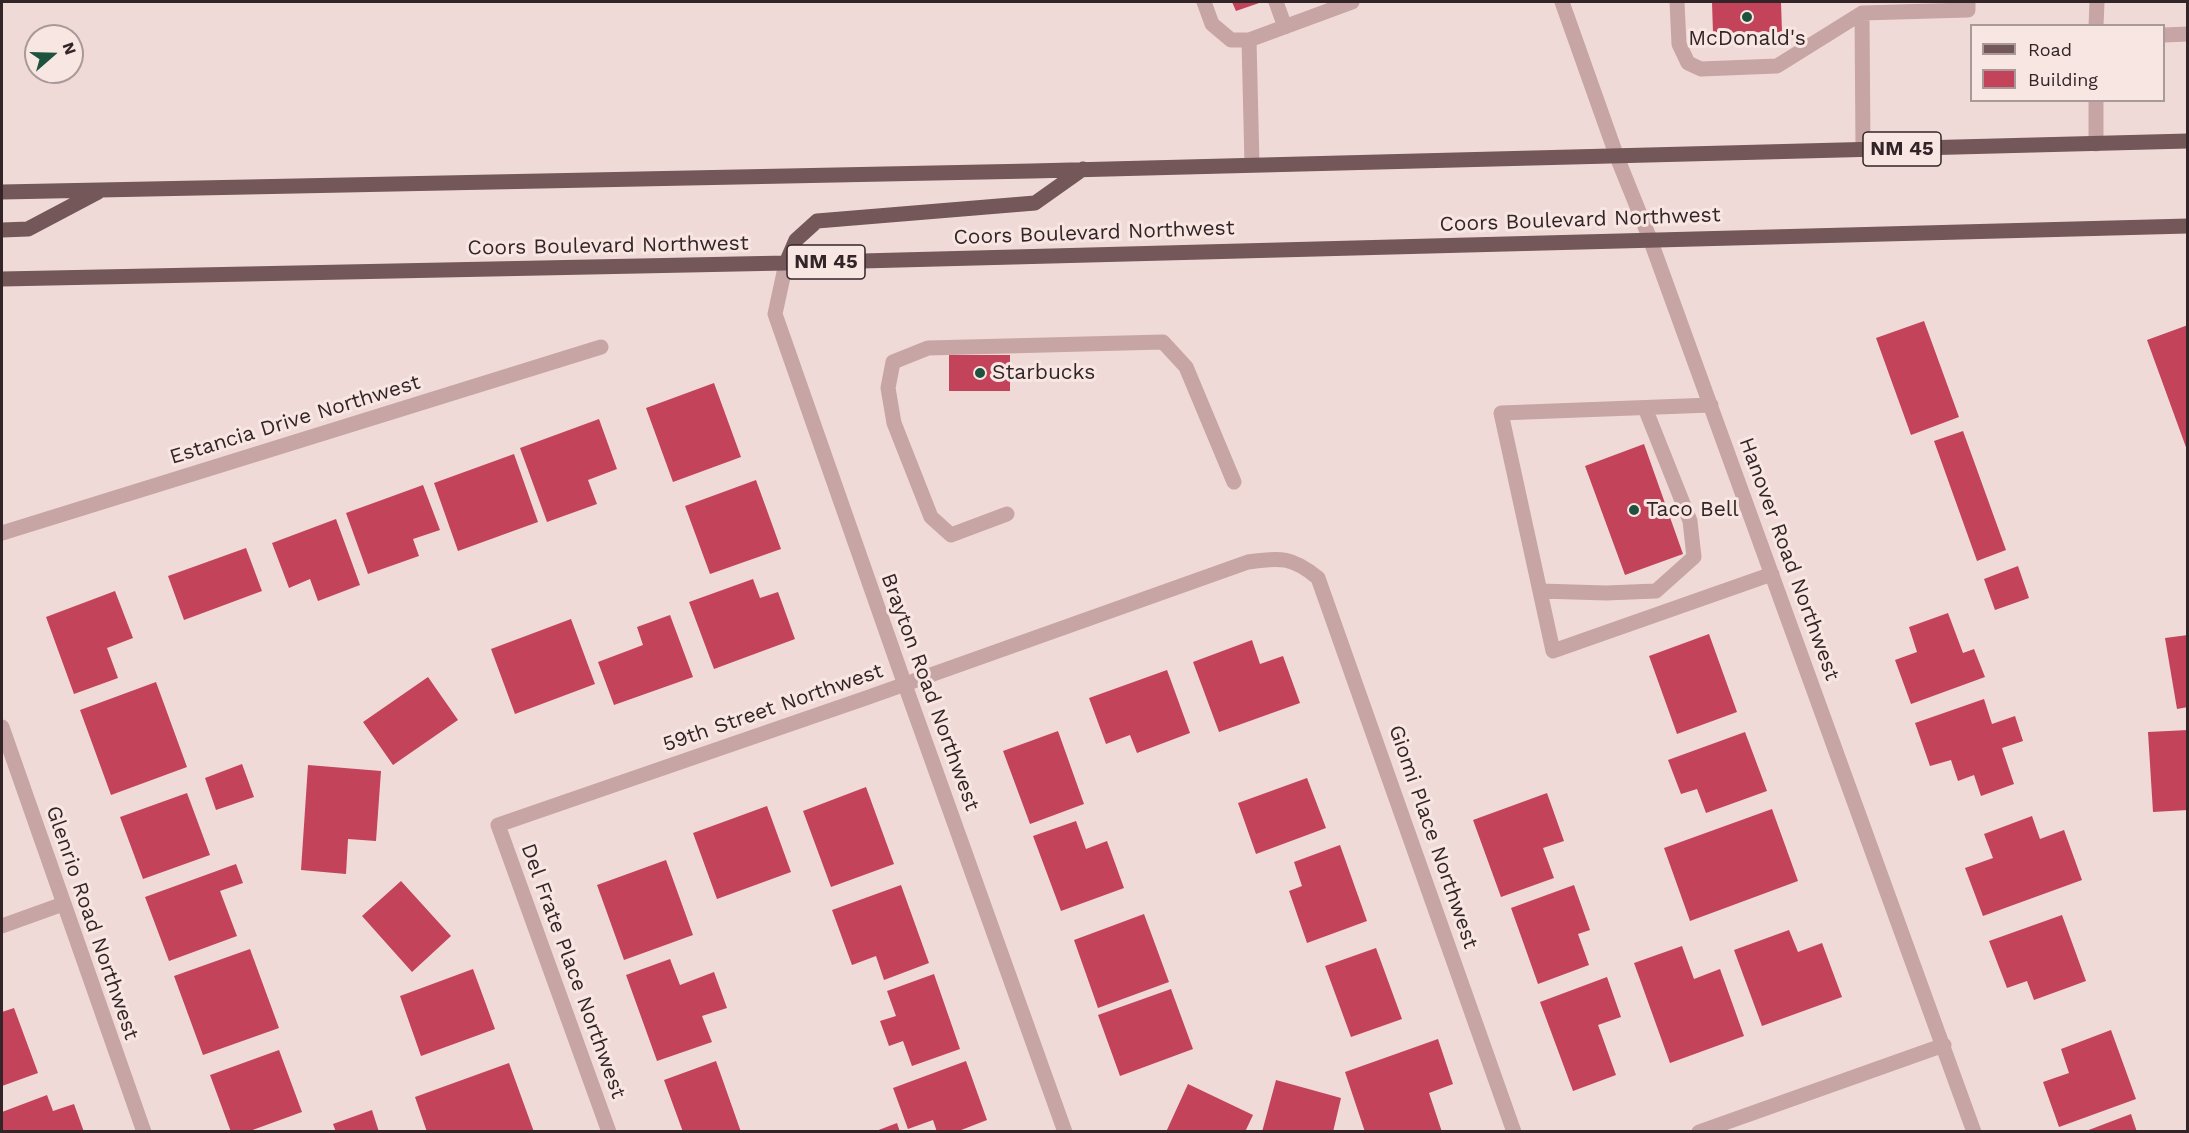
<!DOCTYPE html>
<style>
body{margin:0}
#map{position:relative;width:2189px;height:1133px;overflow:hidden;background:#f0dad7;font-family:"Work Sans",sans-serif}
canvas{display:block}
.frame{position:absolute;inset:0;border:3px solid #332527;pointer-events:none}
.legend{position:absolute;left:1970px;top:24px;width:195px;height:78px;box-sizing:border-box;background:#f8e6e3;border:2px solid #a99998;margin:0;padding:8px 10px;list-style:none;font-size:18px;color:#332527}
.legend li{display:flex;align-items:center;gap:12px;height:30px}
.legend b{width:30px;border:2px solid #a99998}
.north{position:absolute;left:24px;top:24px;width:60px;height:60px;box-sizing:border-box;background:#f8e6e3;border:2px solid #a99998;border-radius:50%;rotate:70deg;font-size:16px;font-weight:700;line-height:24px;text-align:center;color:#332527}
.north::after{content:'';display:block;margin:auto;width:21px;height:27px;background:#1d523f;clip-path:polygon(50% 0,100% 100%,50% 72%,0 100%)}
</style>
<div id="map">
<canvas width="2189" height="1133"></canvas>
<div class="frame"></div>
<ul class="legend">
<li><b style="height:8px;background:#745759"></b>Road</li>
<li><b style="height:16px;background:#c2435a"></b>Building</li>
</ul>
<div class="north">N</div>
</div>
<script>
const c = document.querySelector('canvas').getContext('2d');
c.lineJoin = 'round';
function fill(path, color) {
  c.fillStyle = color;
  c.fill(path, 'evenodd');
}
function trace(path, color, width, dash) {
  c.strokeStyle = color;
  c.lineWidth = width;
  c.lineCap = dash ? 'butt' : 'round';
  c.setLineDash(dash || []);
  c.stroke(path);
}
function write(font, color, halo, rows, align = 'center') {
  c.font = font + ' "Work Sans",sans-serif';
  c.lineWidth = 6;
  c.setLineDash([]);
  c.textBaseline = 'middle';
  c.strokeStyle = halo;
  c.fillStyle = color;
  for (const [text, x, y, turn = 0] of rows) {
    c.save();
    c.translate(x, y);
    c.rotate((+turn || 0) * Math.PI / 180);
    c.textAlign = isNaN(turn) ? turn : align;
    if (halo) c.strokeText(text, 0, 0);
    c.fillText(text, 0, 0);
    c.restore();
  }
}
fill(new Path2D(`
 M1232 2H1262L1236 11Z
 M1712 2H1781L1782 32 1713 33Z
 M1924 321 1959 417 1911 435 1876 338Z
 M2188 325V450H2187L2147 340Z
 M949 355H1010V391H949Z
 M714 383 741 457 673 482 646 408Z
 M599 419 617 469 588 480 597 504 547 522 520 448Z
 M1963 431 2006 550 1977 561 1934 441Z
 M1644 444 1683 554 1625 575 1585 466Z
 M514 454 538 522 458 551 434 483Z
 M756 480 781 549 710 574 685 506Z
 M423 485 440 530 413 539 419 556 368 574 346 513Z
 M336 519 360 585 318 601 310 579 289 588 272 543Z
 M246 548 262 591 184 620 168 576Z
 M2018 566 2029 598 1995 610 1984 579Z
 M753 579 760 598 778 592 795 639 714 669 689 602Z
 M115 591 133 638 107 648 118 678 74 694 46 617Z
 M1948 613 1963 653 1974 649 1985 677 1911 704 1895 660 1917 652 1909 627Z
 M670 615 693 677 614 705 598 662 643 645 637 627Z
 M571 619 595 684 515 714 491 649Z
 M1709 634 1737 712 1677 734 1649 656Z
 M2188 635V707L2177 709 2165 638Z
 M1252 640 1260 664 1283 656 1300 703 1219 732 1193 662Z
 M1167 670 1190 733 1137 753 1130 735 1106 744 1089 698Z
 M428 677 458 720 393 765 363 722Z
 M156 682 187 767 111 795 80 710Z
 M1984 699 1992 724 2015 716 2023 741 2002 748 2014 784 1981 796 1974 775 1958 781 1951 760 1930 766 1915 723Z
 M2188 730V810L2153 812 2148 732Z
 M1058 731 1084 804 1030 824 1003 751Z
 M1745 732 1767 791 1706 813 1697 789 1681 794 1668 760Z
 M242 764 254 797 216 810 205 778Z
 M308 765 381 771 376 841 348 839 346 874 301 870Z
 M1307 778 1326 828 1256 854 1238 803Z
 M866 787 894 864 831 887 803 811Z
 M187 793 210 855 143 879 120 817Z
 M1547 793 1564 841 1543 848 1554 878 1501 897 1473 820Z
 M767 806 791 872 717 899 693 833Z
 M1772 809 1798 881 1690 921 1664 848Z
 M2032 816 2040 839 2064 830 2082 880 1983 916 1965 868 1993 858 1984 834Z
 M1076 821 1086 849 1107 841 1124 888 1061 911 1033 836Z
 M1340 845 1367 921 1307 943 1289 891 1302 886 1294 862Z
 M666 860 693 935 624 960 597 885Z
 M236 864 243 883 220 891 237 936 169 961 145 897Z
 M401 881 451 936 412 972 362 916Z
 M901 885 929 963 884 980 876 956 852 965 832 910Z
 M1574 885 1590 930 1578 934 1589 965 1538 984 1511 908Z
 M1144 914 1169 982 1098 1008 1074 940Z
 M2062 915 2086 981 2034 1000 2027 981 2007 988 1989 941Z
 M1789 930 1798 952 1822 943 1842 997 1762 1026 1734 950Z
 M1682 946 1694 979 1720 969 1744 1036 1670 1063 1634 963Z
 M1376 948 1402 1019 1351 1037 1325 966Z
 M250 949 279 1028 203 1055 174 976Z
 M670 959 680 985 714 972 727 1008 702 1016 712 1042 657 1061 626 975Z
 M473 969 495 1029 421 1056 400 996Z
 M934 974 960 1049 912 1066 903 1041 889 1046 880 1021 896 1016 887 991Z
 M1607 977 1621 1017 1598 1025 1616 1075 1573 1091 1540 1002Z
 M1171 989 1193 1049 1120 1076 1098 1015Z
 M14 1008 38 1073 2 1086V1012Z
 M2111 1030 2136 1099 2059 1127 2043 1082 2069 1073 2061 1049Z
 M1438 1039 1453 1084 1429 1093 1442 1132H1365L1345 1072Z
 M279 1050 302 1112 247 1132H231L210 1075Z
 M716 1061 741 1132H683L664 1080Z
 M966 1061 987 1120 956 1132H937L933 1120 908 1129 893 1088Z
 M509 1063 534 1132H427L415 1097Z
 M1276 1080 1341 1098 1333 1132H1262Z
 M1188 1084 1253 1115 1245 1132H1166Z
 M47 1095 53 1111 74 1104 84 1132H2V1112Z
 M372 1110 379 1132H336L333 1124Z
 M2131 1114 2137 1132H2086V1131Z
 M897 1123 900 1132H876V1131Z`), '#c2435a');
trace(new Path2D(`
 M1204 2 1212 24 1231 40H1249
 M1276 2 1285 27
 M1562 2 1617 157 1650 239 1974 1132
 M1677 2 1679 44 1688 63 1701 69 1777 66 1862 13
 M2096 26 2097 2
 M2164 35 2188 34
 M2096 144V100
 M1863 150 1862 13 1968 10V2
 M1252 164 1249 40 1352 2
 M786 263 775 314 905 685 1065 1132
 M1711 405 1501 413 1553 651 1772 574
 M1007 514 951 535 931 517 894 423 888 388 893 362 928 348 1163 342 1186 367 1234 482
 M2 533 601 347
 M1540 591 1606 593 1656 591 1694 557 1690 521 1645 408
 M2 727 144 1132
 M2 926 63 904
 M609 1132 498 825 866 698 1248 562C1280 557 1293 557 1318 578L1514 1132
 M1699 1132 1944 1045`), '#c7a5a4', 15);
trace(new Path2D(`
 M2 192 1032 171 2188 141
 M2 230 28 229 98 192
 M786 263 796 240 817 221 1035 203 1083 169
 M2 279 786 263 2188 226`), '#745759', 15);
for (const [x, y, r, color] of [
 [1747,17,6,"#1d523f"],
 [980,373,6,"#1d523f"],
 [1634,510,6,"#1d523f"]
]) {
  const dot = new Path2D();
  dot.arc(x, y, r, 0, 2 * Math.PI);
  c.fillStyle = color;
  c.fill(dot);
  trace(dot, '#f8e6e3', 2);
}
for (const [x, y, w] of [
 [1902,149,78],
 [826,262,78]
]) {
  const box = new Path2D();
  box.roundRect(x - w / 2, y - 17, w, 34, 4.5);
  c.fillStyle = '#f8e6e3';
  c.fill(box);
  trace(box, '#332527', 1.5);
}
write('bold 20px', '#332527', null, [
 ["NM 45",1902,149],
 ["NM 45",826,262]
]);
write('21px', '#332527', '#f8e6e3', [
 ["McDonald's",1747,39,"center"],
 ["Starbucks",992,373],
 ["Taco Bell",1646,510]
], 'left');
write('21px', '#332527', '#f8e6e3', [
 ["Coors Boulevard Northwest",1580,220,-2],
 ["Coors Boulevard Northwest",1094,233,-2],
 ["Coors Boulevard Northwest",608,246,-1],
 ["Estancia Drive Northwest",295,420,-17],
 ["Hanover Road Northwest",1789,559,70],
 ["Brayton Road Northwest",930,692,70],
 ["59th Street Northwest",773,708,-19],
 ["Giomi Place Northwest",1433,837,71],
 ["Glenrio Road Northwest",92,923,71],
 ["Del Frate Place Northwest",573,971,70]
]);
</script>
